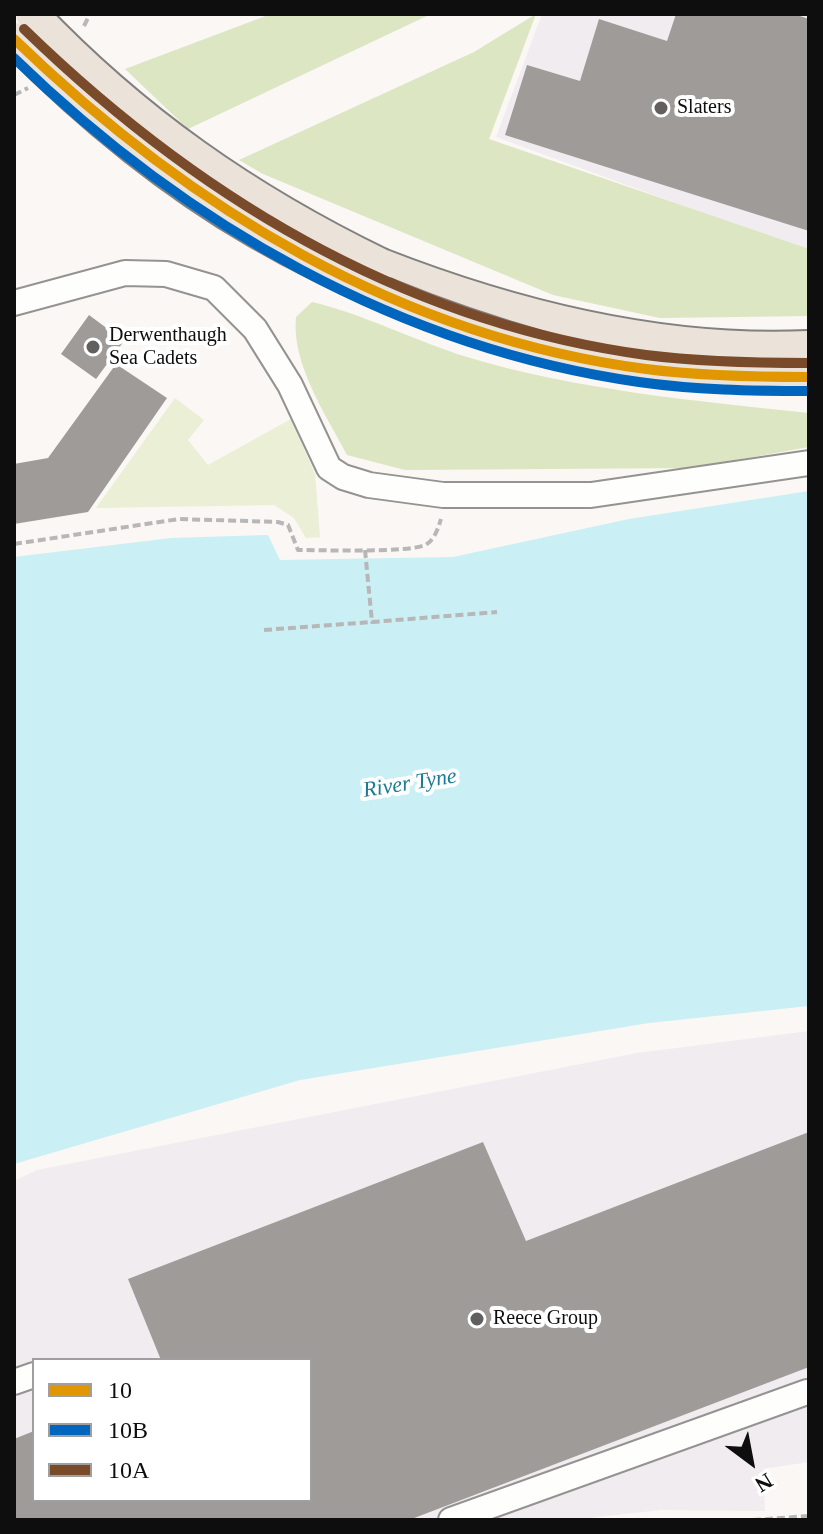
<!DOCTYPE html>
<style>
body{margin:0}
#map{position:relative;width:823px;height:1534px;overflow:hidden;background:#faf7f4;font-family:Georgia,serif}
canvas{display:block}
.frame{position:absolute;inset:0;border:16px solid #0e0e0e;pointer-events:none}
.legend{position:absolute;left:32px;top:1358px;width:280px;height:144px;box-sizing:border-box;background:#fff;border:2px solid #9f9f9f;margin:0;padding:10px 14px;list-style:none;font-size:24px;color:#0e0e0e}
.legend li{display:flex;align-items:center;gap:16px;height:40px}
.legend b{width:40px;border:2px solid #9f9f9f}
.north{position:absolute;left:711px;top:1422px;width:80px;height:80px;-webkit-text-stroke:6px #fff;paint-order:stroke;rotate:148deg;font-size:22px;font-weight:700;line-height:32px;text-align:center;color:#0e0e0e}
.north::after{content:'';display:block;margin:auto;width:28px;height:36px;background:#0e0e0e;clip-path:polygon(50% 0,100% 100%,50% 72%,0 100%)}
</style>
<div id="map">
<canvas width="823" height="1534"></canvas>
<div class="frame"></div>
<ul class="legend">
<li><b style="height:10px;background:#e09701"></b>10</li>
<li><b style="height:10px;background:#0065bd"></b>10B</li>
<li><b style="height:10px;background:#7a4b2a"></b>10A</li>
</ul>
<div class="north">N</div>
</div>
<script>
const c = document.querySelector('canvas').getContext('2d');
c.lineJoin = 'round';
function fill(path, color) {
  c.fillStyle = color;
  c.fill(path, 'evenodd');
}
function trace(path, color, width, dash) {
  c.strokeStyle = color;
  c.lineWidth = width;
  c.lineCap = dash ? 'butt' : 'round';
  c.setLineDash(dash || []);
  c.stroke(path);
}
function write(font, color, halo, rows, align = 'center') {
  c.font = font + ' Georgia,serif';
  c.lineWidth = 8;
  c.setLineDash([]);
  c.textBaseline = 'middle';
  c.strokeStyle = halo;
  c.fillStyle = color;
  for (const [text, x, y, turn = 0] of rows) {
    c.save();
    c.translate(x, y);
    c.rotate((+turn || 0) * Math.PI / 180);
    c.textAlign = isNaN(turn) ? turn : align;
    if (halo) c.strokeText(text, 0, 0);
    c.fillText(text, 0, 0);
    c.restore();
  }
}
fill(new Path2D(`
 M542 14H809V252L496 137Z
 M809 1031V1462L763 1469 765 1511 660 1510 572 1520H14V1181L37 1170 637 1053ZM34 1360H310V1500H34Z`), '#f1ecf0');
fill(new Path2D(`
 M175 398 204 420 188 440 208 465 291 419 315 474 320 537 306 538 294 518 274 505 96 508Z`), '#eaefd5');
fill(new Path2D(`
 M271 14H431L188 129 125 69Z
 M536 14 489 139 809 249V316L660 318 553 295 263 174 239 160 474 52Z
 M312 302C366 315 415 341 467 357 577 390 695 401 809 413V447L692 468 405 470 347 455C326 415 291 363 296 317Z`), '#dce6c2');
fill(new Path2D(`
 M809 491V1006L649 1023 300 1080 14 1164V557L171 538 268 535 280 560 453 557 629 519Z`), '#caeff4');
fill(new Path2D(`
 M676 14H794L809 19V231L505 135 527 65 580 81 599 19 667 41Z
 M89 315 124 341 96 379 61 354Z
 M116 364 167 398 88 512 14 524V464L48 458Z
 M809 1132V1367L409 1520H14V1439L34 1431V1500H310V1360H161L128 1279 483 1142 526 1241Z`), '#9e9b99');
const minor = new Path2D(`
 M14 303 125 273 166 274 214 288 255 329 290 385 329 468 343 477 369 485 443 495H591L809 463
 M14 1382 34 1375
 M451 1520 807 1392`);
const major = new Path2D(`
 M381 265C517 318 662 354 809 347
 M544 349 668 371 809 377`);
trace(minor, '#949392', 28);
trace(major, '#82807f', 36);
trace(new Path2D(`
 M84 26 90 14
 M14 95 28 88
 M14 544 179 519 278 522 288 525 298 550C322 550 407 553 425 545 435 540 438 528 441 519
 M365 550 372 622 497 612
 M264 630 372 622
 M753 1520 809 1516`), '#b8b7b7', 4, [8, 4]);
trace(minor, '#fefefd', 24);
trace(major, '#ebe3da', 32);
const majorBridge = new Path2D(`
 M32 14C135 122 247 200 381 265
 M14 39C174 201 326 287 544 349`);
trace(majorBridge, '#82807f', 36, []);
trace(majorBridge, '#ebe3da', 32);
trace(new Path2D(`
 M14 39C189 208 400 337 646 369 700 376 755 377 809 377`), '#e09701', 10);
trace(new Path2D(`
 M14 58C186 225 400 348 639 382 695 390 752 391 809 391`), '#0065bd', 10);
trace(new Path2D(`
 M24 29C197 197 403 322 646 355 700 362 755 363 809 363`), '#7a4b2a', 10);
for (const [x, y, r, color] of [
 [661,108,8,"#61605e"],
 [93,347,8,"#61605e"],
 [477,1319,8,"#61605e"]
]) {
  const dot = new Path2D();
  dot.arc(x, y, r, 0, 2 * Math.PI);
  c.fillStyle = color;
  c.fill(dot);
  trace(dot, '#fff', 3);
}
write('20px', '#0e0e0e', '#fff', [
 ["Slaters",677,108],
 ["Derwenthaugh",109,336],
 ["Sea Cadets",109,359],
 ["Reece Group",493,1319]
], 'left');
write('italic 22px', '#1b7b95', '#fff', [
 ["River Tyne",410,784,-9]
]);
</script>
